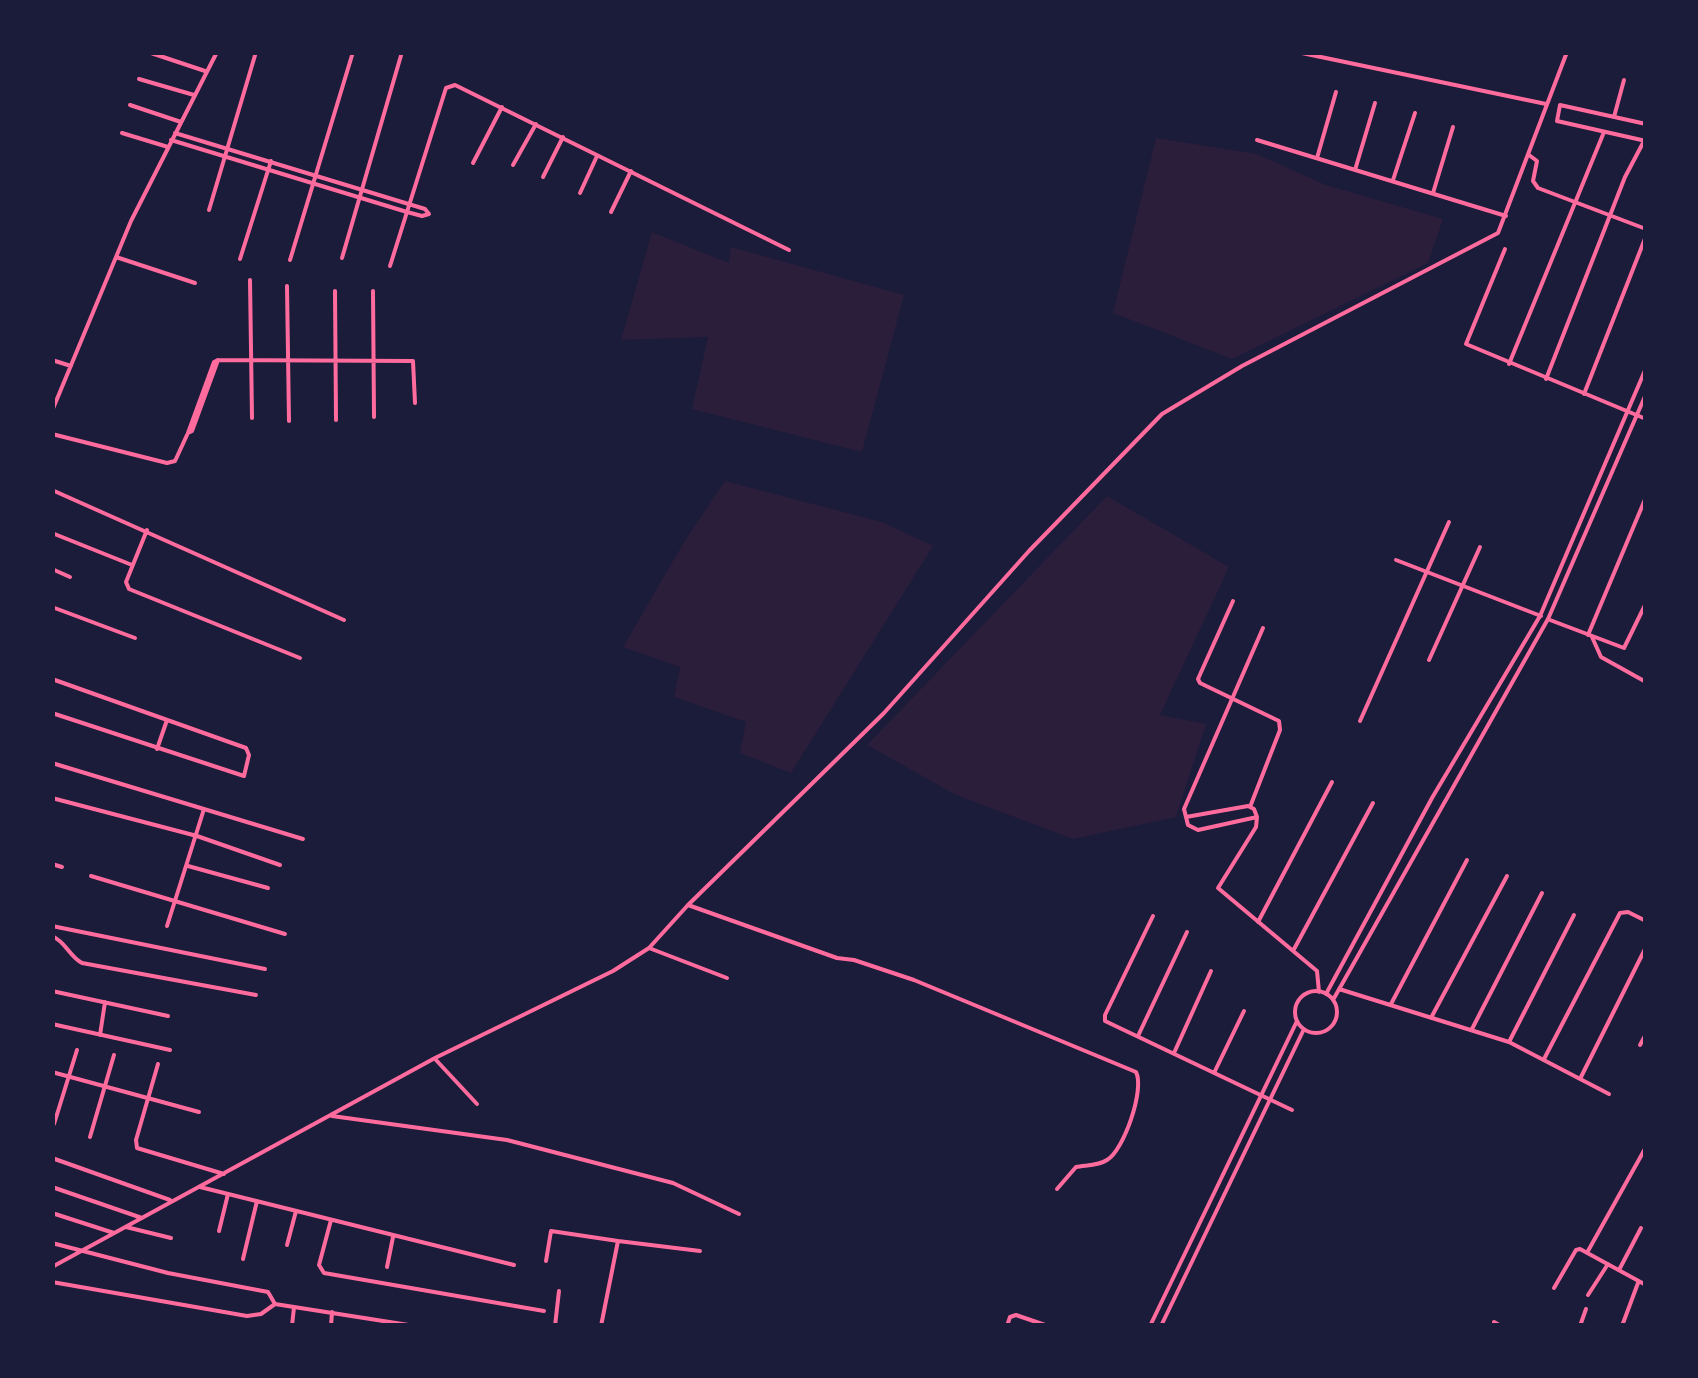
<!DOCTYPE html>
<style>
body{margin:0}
#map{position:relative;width:1698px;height:1378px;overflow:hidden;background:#1b1b3a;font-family:"DM Sans",sans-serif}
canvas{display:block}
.frame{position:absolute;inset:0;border:55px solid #1b1b3a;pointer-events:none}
</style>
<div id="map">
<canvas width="1698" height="1378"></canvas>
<div class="frame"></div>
</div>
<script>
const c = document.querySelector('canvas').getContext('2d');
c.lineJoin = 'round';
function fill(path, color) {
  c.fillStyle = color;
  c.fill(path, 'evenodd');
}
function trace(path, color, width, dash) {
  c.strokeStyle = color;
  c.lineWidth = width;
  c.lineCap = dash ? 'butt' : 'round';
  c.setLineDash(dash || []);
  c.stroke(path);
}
fill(new Path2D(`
 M1156 138 1257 154 1326 185 1443 219 1428 263 1232 359 1113 313Z
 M652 232 729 263 731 247 904 295 862 452 692 409 708 337 621 340Z
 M725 481 882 522 933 546 791 773 740 753 746 722 674 697 680 667 623 647 684 542Z
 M1107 496 1229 567 1160 715 1206 724 1176 817 1073 839 956 795 867 745Z`), '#2a1e3b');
trace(new Path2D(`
 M148 52 205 71
 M1297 52 1546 104
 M139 79 194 95
 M130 105 181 122
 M1614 117 1624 80
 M1646 124 1560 105 1557 121 1646 141
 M122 133 168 147
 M171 140 407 212 422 216 429 214 425 209 175 133
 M1257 140 1506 216
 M1529 155 1537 161 1533 181 1538 188 1646 229
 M1317 158 1336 92
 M473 163 502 107
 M513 165 536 124
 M1355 170 1375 103
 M543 177 563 137
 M1393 180 1415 113
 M580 193 597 156
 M1433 193 1453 127
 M209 210 256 52
 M611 212 631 171
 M1505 249 1466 344 1646 419
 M116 257 195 283
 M342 258 402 52
 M240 259 271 161
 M290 260 353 52
 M390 266 446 88 455 85 789 250
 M250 280 252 418
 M287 286 289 421
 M335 291 336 420
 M373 291 374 417
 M52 360 71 366
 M218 360 192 431 188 433 214 362 218 360 413 361 415 403
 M1509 364 1604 132
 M1546 379 1625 177 1644 141
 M1584 394 1646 236
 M52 411 131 221 217 52
 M52 434 167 463 175 461 187 435
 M52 490 344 620
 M147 530 126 582 129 589 300 658
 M52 533 132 565
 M1396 560 1541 616
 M52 569 70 577
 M1233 601 1198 679 1200 683 1279 721 1280 730 1250 807
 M52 607 135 638
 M1550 620 1624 648 1646 603
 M1588 635 1646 497
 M1592 637 1601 657 1646 682
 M1429 660 1480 547
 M52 679 246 748 249 755 244 776 52 713
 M1360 721 1449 522
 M157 749 167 720
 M52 763 303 839
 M52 798 197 836 280 865
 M1186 817 1248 806 1254 809 1257 817
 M1257 817 1198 830 1188 825 1184 809 1263 628
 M1257 817 1256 827 1218 888 1317 971 1319 992
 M52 864 62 867
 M188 866 268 888
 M91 876 285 934
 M688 905 837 958 854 960 914 980 1136 1072C1145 1089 1124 1150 1107 1160 1098 1166 1085 1165 1076 1167L1057 1189
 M1153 916 1105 1015V1021L1292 1110
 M1258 922 1332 782
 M52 926 265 969
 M167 926 204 809
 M52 936C66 942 69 956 82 963L256 995
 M649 948 727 978
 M1293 951 1373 803
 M1339 989 1509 1042 1609 1094
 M52 991 168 1016
 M1295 1012a21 21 0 1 1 42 0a21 21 0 1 1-42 0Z
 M1326 994 1432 798 1540 616 1646 368
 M1333 1000 1548 619 1646 394
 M1391 1004 1467 860
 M1432 1016 1507 876
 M52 1024 170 1050
 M1472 1029 1542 893
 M100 1035 105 1002
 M1138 1036 1187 932
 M1509 1042 1574 915
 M1640 1045 1646 1034
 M1174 1053 1211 971
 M1544 1059 1620 913 1628 912 1646 921
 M436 1060 477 1104
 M158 1064 136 1140 137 1148 224 1174
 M52 1072 199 1112
 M1214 1073 1244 1011
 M1581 1077 1646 947
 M332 1116 507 1140 673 1183 739 1214
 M54 1124 77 1050
 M90 1137 114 1055
 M52 1158 170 1200
 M52 1187 142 1218
 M200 1187 514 1265
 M52 1213 114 1233
 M331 1220 319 1265 324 1273 544 1311
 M126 1227 171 1238
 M219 1231 228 1194
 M52 1243 168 1273 268 1292 275 1304 415 1326
 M287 1245 296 1211
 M1588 1251 1646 1147
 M243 1259 257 1201
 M546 1261 551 1231 618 1241
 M52 1267 435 1058 613 971 649 948 688 905 884 713 1029 551 1162 414 1242 366 1498 233 1567 52
 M387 1267 393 1237
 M1619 1270 1641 1228
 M52 1282 247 1316 261 1314 275 1304
 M1554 1288 1576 1250 1580 1249 1646 1285
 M1588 1295 1608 1264
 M1494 1322 1501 1326
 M292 1326 294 1307
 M331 1326 332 1312
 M555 1326 559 1291
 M601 1326 618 1241 700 1251
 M1007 1326 1010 1317 1016 1315 1048 1326
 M1150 1326 1297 1021
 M1161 1326 1304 1029
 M1580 1326 1586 1309
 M1622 1326 1638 1283`), '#ff6b9d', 4);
</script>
